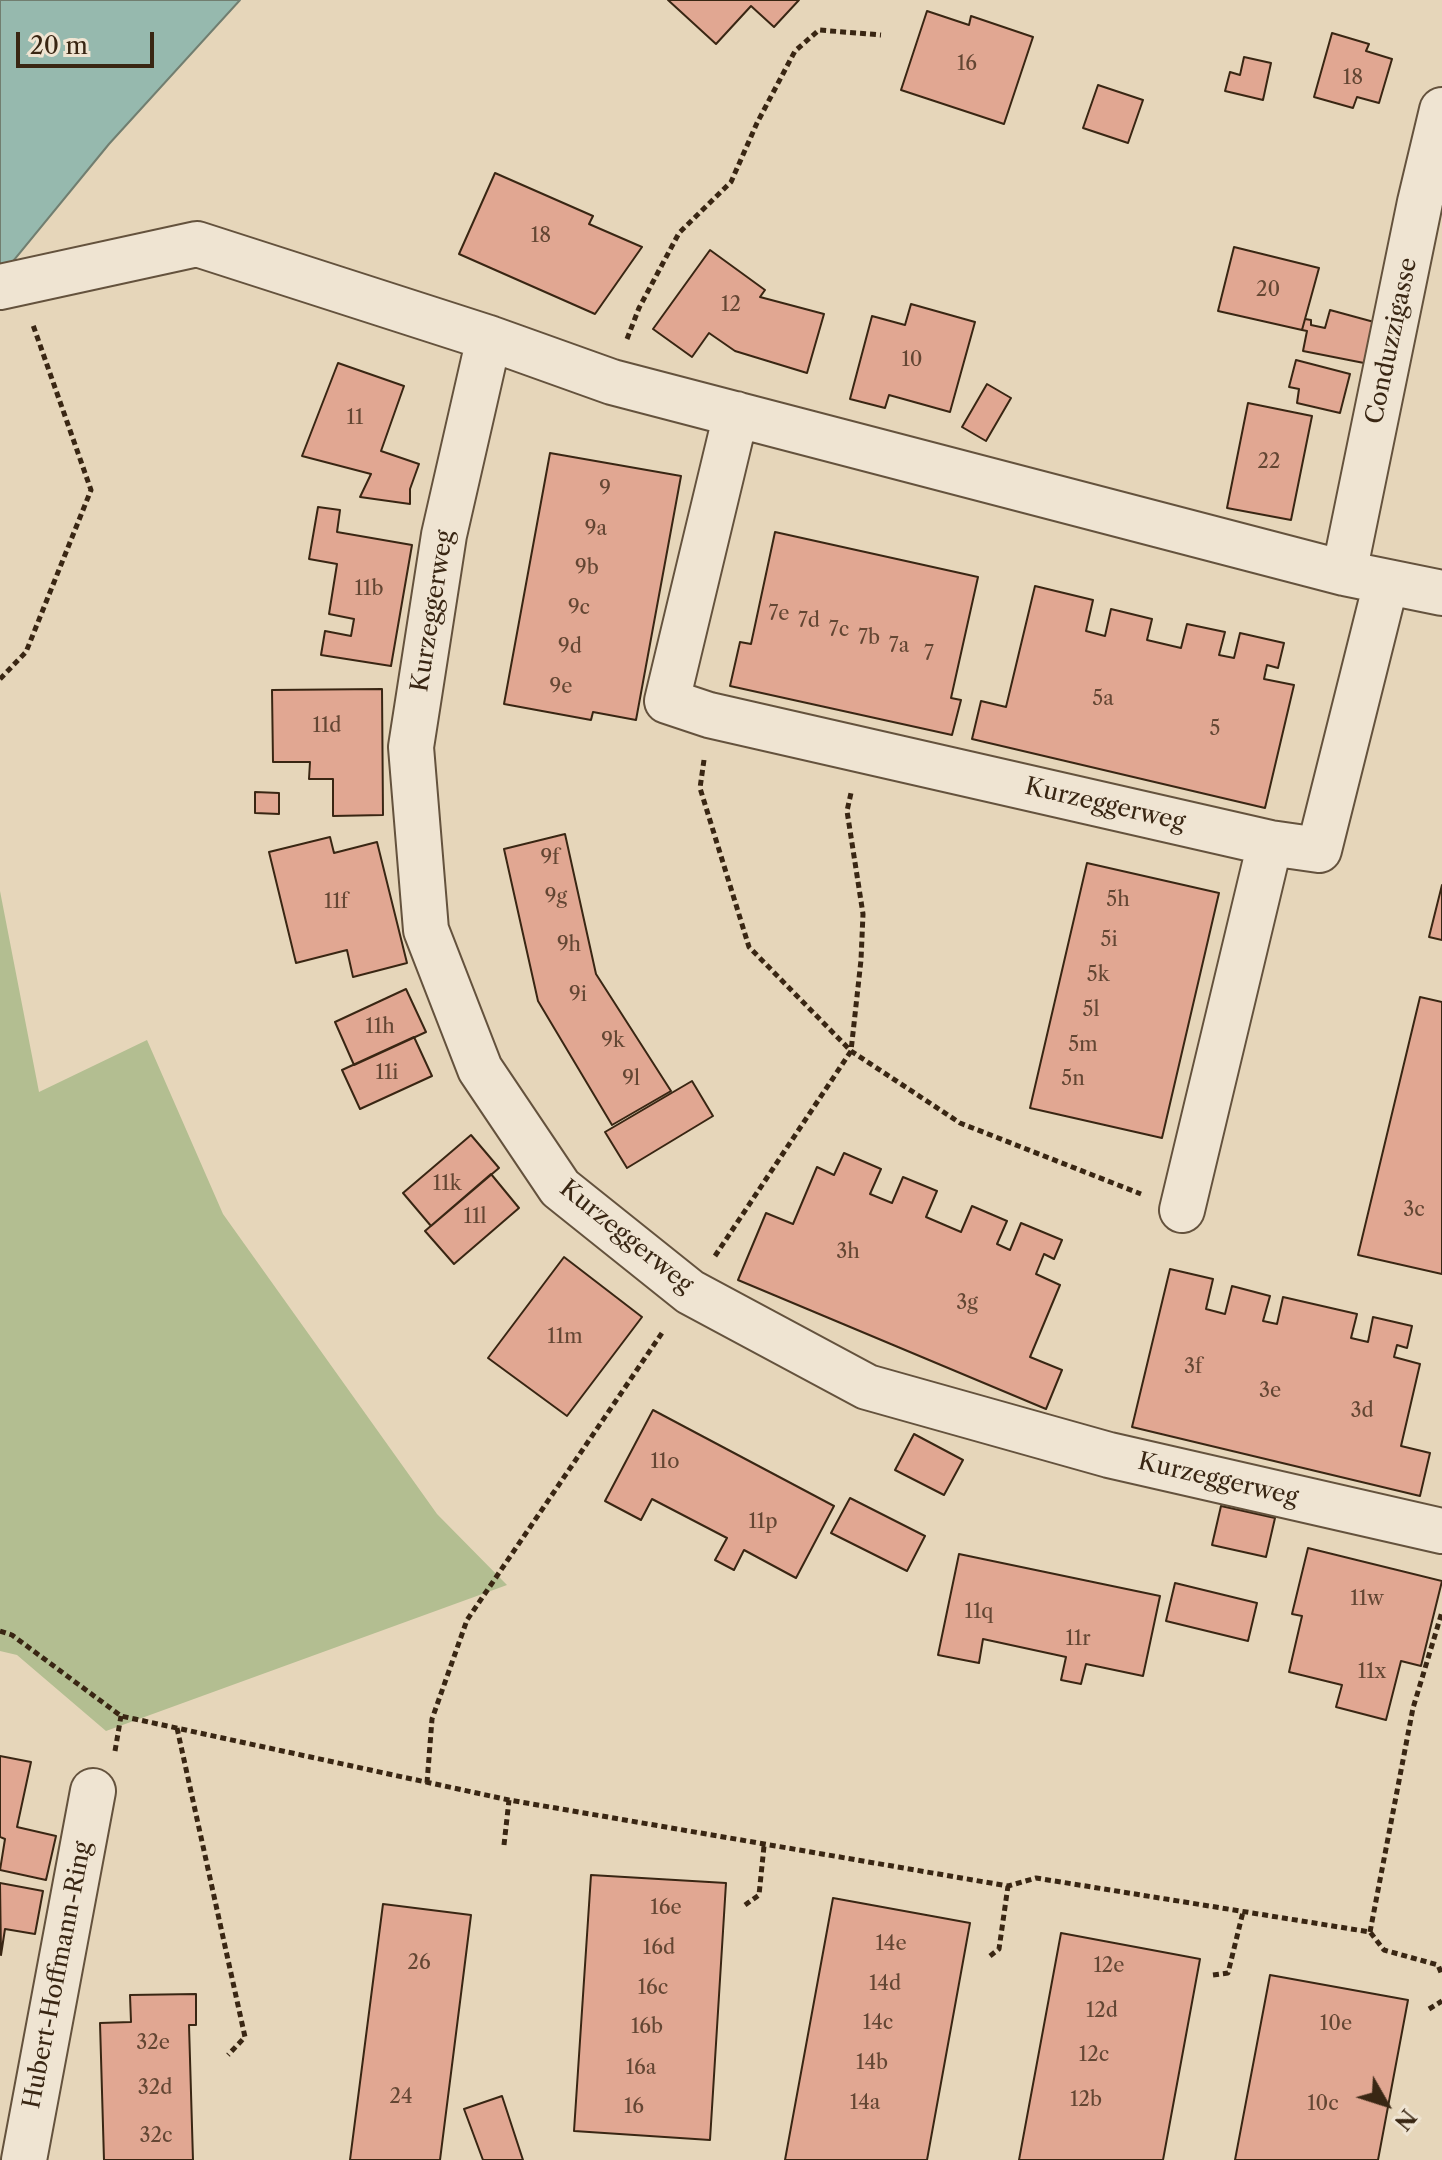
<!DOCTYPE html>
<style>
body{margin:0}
#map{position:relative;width:1442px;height:2160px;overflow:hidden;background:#e6d6ba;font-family:"Libre Caslon Text",serif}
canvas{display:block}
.north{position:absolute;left:1346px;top:2064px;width:80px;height:80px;-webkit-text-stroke:6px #efe4d2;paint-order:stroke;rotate:129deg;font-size:22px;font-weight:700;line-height:32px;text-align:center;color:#392613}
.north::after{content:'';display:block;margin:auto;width:28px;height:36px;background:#392613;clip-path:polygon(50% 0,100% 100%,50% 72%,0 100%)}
.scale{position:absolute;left:16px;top:32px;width:138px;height:36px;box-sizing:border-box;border:4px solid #392613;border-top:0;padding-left:10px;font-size:24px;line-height:28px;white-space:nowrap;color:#392613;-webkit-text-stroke:6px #efe4d2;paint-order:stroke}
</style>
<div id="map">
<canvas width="1442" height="2160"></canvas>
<div class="north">N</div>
<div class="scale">20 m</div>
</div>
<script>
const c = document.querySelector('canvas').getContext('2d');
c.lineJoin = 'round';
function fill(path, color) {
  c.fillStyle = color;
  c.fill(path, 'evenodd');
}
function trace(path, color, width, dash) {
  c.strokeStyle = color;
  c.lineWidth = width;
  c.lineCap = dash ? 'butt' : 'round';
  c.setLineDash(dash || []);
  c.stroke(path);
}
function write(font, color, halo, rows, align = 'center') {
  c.font = font + ' "Libre Caslon Text",serif';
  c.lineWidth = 7;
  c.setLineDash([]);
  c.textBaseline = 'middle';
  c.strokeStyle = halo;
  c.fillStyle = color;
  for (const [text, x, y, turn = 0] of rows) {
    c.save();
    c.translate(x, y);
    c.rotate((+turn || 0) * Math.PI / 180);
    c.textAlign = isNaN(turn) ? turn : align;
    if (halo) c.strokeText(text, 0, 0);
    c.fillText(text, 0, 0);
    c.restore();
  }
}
fill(new Path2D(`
 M0 891 39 1092 147 1040 223 1214 437 1514 507 1585 106 1731 17 1655 0 1651Z`), '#b3be91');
const water = new Path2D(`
 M0 0H240L109 144 0 277Z`);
fill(water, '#96b9ae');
trace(water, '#717e70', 2);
const building = new Path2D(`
 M668 0H799L774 27 751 6 716 44Z
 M927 11 969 25 971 16 1033 37 1004 124 901 90Z
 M1332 33 1369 44 1366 51 1392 59 1379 103 1357 97 1353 108 1314 97Z
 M1244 57 1271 63 1263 100 1225 91 1230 72 1240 75Z
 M1098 85 1143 100 1128 143 1083 128Z
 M495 173 593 216 589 224 642 247 595 314 459 254Z
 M1234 247 1319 268 1302 330 1218 311Z
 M710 250 765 290 760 297 824 314 807 373 735 351 709 333 692 357 653 329Z
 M911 304 975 322 950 412 889 395 885 408 850 399 872 316 905 325Z
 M1330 310 1374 322 1364 363 1303 351 1307 331 1302 330 1305 319 1311 320V325L1325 328Z
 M1296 360 1350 374 1340 413 1297 403 1299 389 1289 387Z
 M338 363 404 386 381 451 419 464 410 489V504L360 497 371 474 302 456Z
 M987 384 1011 398 986 441 962 427Z
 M1248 403 1312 416 1291 520 1227 508Z
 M550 453 681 476 636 720 593 712 591 720 504 704Z
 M318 507 340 510 337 532 412 545 391 666 321 655 325 631 351 636 354 619 329 614 337 564 309 559Z
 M775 532 978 577 951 698 961 700 952 735 730 686 740 642 751 644Z
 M1035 586 1093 600 1086 631 1105 636 1111 609 1152 619 1147 640 1181 648 1187 624 1225 632 1219 655 1234 658 1240 633 1284 643 1278 668 1267 665 1264 679 1294 685 1265 808 972 739 981 701 1006 707Z
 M382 689 383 815 333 816V779H309L310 762H273L272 690Z
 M255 792 279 793V814L255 813Z
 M565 834 596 974 671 1091 612 1125 538 1001 504 849Z
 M330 837 334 853 377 842 407 963 353 977 347 950 296 963 269 852Z
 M1087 863 1219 893 1162 1138 1030 1108Z
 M1442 885V940L1429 937Z
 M406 989 426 1032 354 1065 335 1022Z
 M1420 997 1442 1002V1274L1358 1255Z
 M414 1037 432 1076 360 1109 342 1070Z
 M692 1081 713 1116 627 1168 605 1132Z
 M471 1135 499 1168 431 1226 403 1193Z
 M844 1153 881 1169 870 1194 892 1203 903 1177 937 1191 926 1217 961 1232 972 1206 1007 1221 997 1244 1010 1250 1021 1223 1062 1240 1054 1259 1044 1254 1036 1274 1060 1285 1030 1357 1062 1370 1046 1409 738 1280 766 1213 793 1224 817 1167 834 1175Z
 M491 1174 519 1208 454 1264 425 1231Z
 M564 1257 642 1317 567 1416 488 1358Z
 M1170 1269 1213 1279 1206 1309 1225 1314 1232 1286 1270 1296 1263 1321 1277 1324 1283 1297 1357 1314 1351 1338 1368 1342 1373 1317 1412 1326 1407 1348 1397 1345 1394 1357 1420 1364 1401 1446 1430 1453 1420 1496 1132 1427Z
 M653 1410 834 1506 796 1578 744 1550 734 1570 715 1560 727 1538 652 1499 641 1520 605 1501Z
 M914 1434 963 1460 944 1495 895 1470Z
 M850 1498 925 1536 907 1571 831 1533Z
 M1221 1506 1275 1518 1266 1557 1212 1545Z
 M1308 1548 1442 1581 1421 1666 1401 1661 1386 1720 1336 1707 1342 1685 1289 1672 1302 1616 1292 1614Z
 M959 1554 1160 1596 1143 1676 1086 1664 1081 1684 1061 1680 1066 1657 983 1639 979 1663 938 1655Z
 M1175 1583 1257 1603 1248 1641 1166 1621Z
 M0 1756 31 1762 17 1827 56 1836 46 1880 0 1870 5 1839 0 1837Z
 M591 1875 726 1883 710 2140 574 2131Z
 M0 1883 43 1891 35 1934 5 1929 1 1955Z
 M833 1898 970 1923 927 2160H785Z
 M383 1904 471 1915 440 2160H350Z
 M1061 1933 1200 1959 1163 2160H1019Z
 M1270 1975 1408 2000 1378 2160H1235Z
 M196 1994V2025H189L193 2160H104L100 2023 131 2022 130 1995Z
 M502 2096 523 2160H483L464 2109Z`);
fill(building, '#e1a792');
trace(building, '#392613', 2);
const street = new Path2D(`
 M0 287 197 244 489 338 612 382 1344 573 1442 593
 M489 338 444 535 411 747 426 930 480 1069 560 1188 690 1292 867 1387 1109 1455 1442 1531
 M736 414 667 701 709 715 1270 843 1319 850 1386 583
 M1344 573 1420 202 1442 110
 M1182 1210 1270 843
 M24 2160 93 1791`);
trace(street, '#64523d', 48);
trace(new Path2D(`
 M627 339 639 308 679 233 731 182 757 123 795 51 819 30 881 35
 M0 679 26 652 91 490 33 325
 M704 760 700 788 749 947 851 1051 960 1123 1141 1194
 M715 1256 851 1051 861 960 863 914 847 811 851 793
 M0 1631 12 1635 121 1716 509 1800 1008 1886 1036 1878 1370 1932 1384 1950 1438 1965 1442 1975
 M177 1728 245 2037 228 2055
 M115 1751 121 1716
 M427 1783 432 1719 467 1620 664 1330
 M504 1845 509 1800
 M745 1905 759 1895 764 1846
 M1370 1932 1413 1708 1442 1612
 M990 1956 999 1949 1008 1886
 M1213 1975 1228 1973 1243 1912
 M1429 2009 1442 2001`), '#392613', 5, [6, 4]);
trace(street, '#efe4d2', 44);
write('20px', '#634633', null, [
 ["16",967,64],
 ["18",1353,78],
 ["18",541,236],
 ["20",1268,290],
 ["12",731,305],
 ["10",912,360],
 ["11",355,418],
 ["22",1269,462],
 ["9",605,489],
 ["9a",596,529],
 ["9b",587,568],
 ["11b",369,589],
 ["9c",579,608],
 ["7e",779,614],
 ["7d",809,621],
 ["7c",839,630],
 ["7b",869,638],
 ["7a",899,646],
 ["9d",570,647],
 ["7",929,654],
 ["9e",561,687],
 ["5a",1103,699],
 ["11d",327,726],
 ["5",1215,729],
 ["9f",550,858],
 ["9g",556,897],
 ["5h",1118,900],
 ["11f",336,902],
 ["5i",1109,940],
 ["9h",569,945],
 ["5k",1098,975],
 ["9i",578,995],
 ["5l",1091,1010],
 ["11h",380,1027],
 ["9k",613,1041],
 ["5m",1083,1045],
 ["11i",387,1073],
 ["9l",631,1079],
 ["5n",1073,1079],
 ["11k",447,1184],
 ["3c",1414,1210],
 ["11l",475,1217],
 ["3h",848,1252],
 ["3g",967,1303],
 ["11m",565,1337],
 ["3f",1193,1367],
 ["3e",1270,1391],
 ["3d",1362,1411],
 ["11o",665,1462],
 ["11p",763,1522],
 ["11w",1367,1599],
 ["11q",979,1612],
 ["11r",1078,1639],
 ["11x",1372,1672],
 ["16e",666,1908],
 ["14e",891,1944],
 ["16d",659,1948],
 ["26",419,1963],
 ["12e",1109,1966],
 ["14d",885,1984],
 ["16c",653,1988],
 ["12d",1102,2011],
 ["14c",878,2023],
 ["10e",1336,2024],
 ["16b",647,2027],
 ["32e",153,2043],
 ["12c",1094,2055],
 ["14b",872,2063],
 ["16a",641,2068],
 ["32d",155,2088],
 ["24",401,2097],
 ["12b",1086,2100],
 ["14a",865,2103],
 ["10c",1323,2104],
 ["16",634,2107],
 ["32c",156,2136]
]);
write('24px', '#392613', '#efe4d2', [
 ["Conduzzigasse",1392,341,-78],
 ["Kurzeggerweg",433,611,-81],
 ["Kurzeggerweg",1105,805,13],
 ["Kurzeggerweg",626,1237,39],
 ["Kurzeggerweg",1218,1480,13],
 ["Hubert-Hoffmann-Ring",58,1975,-79]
]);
</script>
